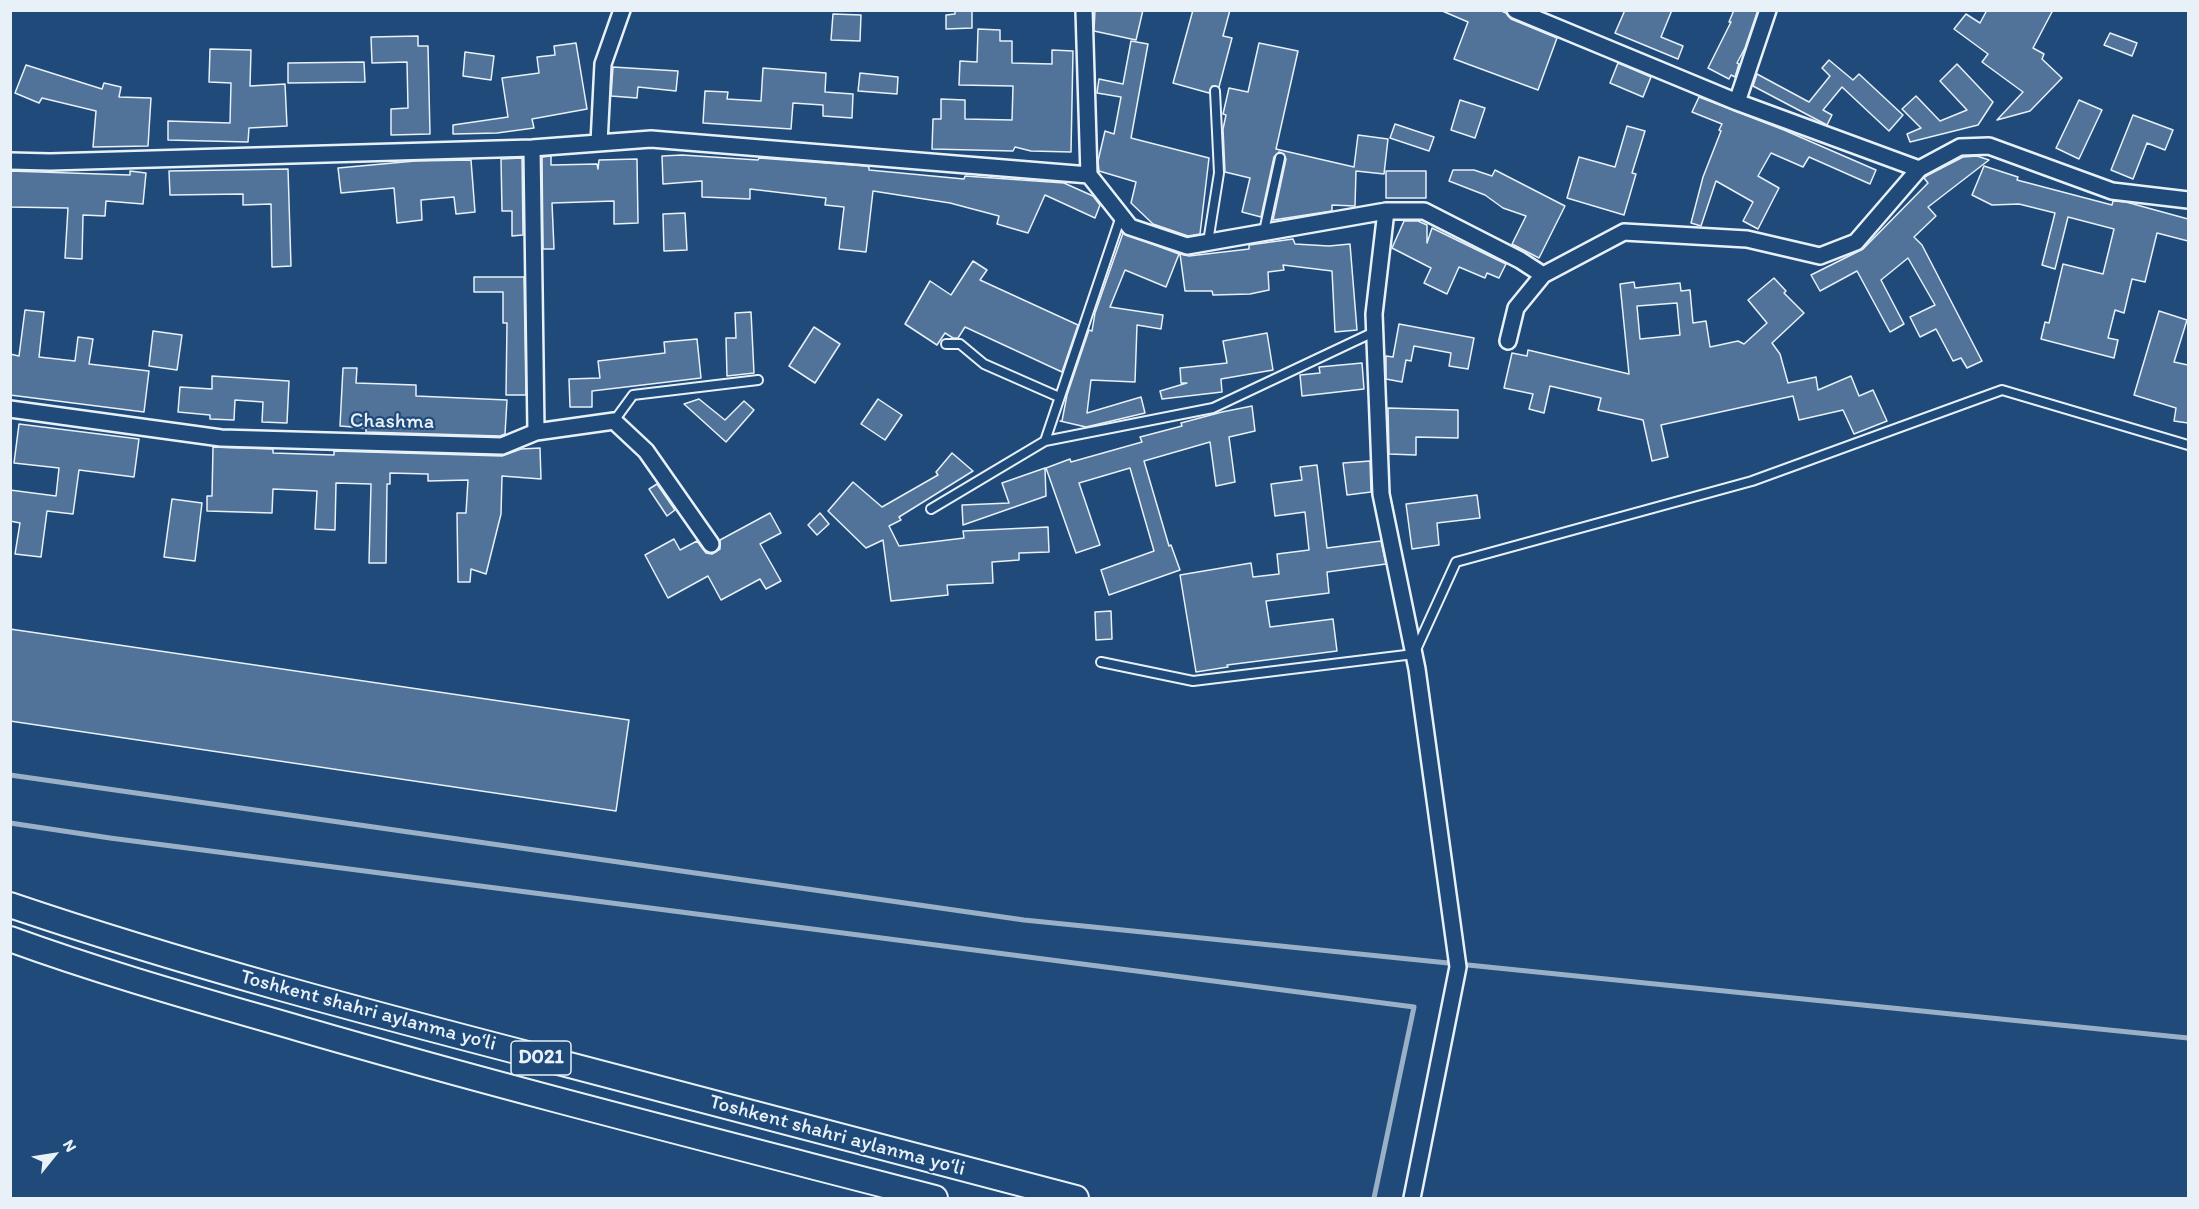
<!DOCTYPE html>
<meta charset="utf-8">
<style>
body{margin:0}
#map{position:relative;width:2199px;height:1209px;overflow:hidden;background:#1f4a7a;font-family:Itim,sans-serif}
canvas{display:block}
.frame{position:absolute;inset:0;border:12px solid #e8f1f8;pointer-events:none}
.north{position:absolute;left:24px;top:1125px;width:60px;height:60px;-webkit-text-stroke:4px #1f4a7a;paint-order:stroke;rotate:60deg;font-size:16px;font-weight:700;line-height:24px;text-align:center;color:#e8f1f8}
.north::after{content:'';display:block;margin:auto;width:21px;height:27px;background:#e8f1f8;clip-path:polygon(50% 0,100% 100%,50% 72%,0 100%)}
</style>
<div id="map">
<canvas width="2199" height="1209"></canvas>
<div class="frame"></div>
<div class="north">N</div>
</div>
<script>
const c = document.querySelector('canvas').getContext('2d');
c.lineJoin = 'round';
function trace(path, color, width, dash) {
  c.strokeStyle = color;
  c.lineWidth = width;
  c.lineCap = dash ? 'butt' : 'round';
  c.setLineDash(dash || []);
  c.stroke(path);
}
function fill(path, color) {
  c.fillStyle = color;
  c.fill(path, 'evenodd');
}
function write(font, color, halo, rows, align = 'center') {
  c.font = font + ' Itim,sans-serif';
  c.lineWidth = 4.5;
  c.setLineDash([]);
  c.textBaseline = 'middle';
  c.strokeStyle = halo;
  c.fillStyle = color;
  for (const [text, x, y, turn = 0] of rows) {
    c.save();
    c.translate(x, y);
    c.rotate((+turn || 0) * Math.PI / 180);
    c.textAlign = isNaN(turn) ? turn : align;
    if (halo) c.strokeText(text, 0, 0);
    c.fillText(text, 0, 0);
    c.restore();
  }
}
trace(new Path2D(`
 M10 775 1024 920 2188 1038
 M10 823 110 838 1414 1007 1374 1198`), '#9ab0c7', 5);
const building = new Path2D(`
 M955 10H972V28L946 29V15L955 14Z
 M1095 10H1143L1136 40 1094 31Z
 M1193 10H1230L1223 36 1232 38 1219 87 1212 86 1209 93 1173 83Z
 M1440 10H1499L1506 13 1511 19 1557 38 1538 90 1454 59 1468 22Z
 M1625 10H1672L1661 37 1683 46 1678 59 1615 33Z
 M1734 10H1758L1745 48 1737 63 1739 64 1735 77 1731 75 1729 79 1708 68 1731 22H1729Z
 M1987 10H2053L2033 48 2044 54 2042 59 2062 78 2030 111 1997 120 2023 92 1982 62 1988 54 1954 29 1966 14 1980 23Z
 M833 14 861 15 860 41 831 40Z
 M978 29 1000 30V41H1012V63L1052 64V50L1073 51 1071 152 1031 151 1015 147 1013 151 932 149 933 119H941V99L965 100V119L1012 120 1013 86 959 85 960 61 977 62Z
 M2110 33 2137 43 2132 56 2104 45Z
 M418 36V46H428L430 134 391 135V109L408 108 407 62 372 63 371 37Z
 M1131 41 1148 44 1131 138 1209 158 1200 234 1188 236 1153 224 1131 203 1136 182 1099 171 1098 161 1105 131 1114 134 1121 97 1097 93 1099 79 1123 84Z
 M576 43 587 109 532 119 534 128 497 133 453 134V125L508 117 502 78 539 73 537 57 555 55 554 46Z
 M1259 43 1298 51 1276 149 1354 167 1358 135 1388 139 1384 174 1356 171 1355 206 1332 205V211L1273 220 1286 159 1284 154 1279 152 1274 157 1261 217 1242 212 1250 178 1225 172 1223 129 1226 115 1223 114 1229 88 1248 92Z
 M210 49 251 50 250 86 285 84 287 126 249 128 248 142 168 140V121L230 123 231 83 209 82Z
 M465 52 494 56 491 80 463 76Z
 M1829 60 1853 80 1859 74 1903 115 1889 131 1842 87 1823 110 1832 115 1827 125 1753 86 1757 74 1809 102 1830 76 1822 68Z
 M364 62 365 82 288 83V63Z
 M1618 63 1651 77 1643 97 1610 83Z
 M1957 64 1993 102 1978 125 1910 142 1907 134 1921 128 1902 109 1916 96 1940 121 1967 110 1940 81Z
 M26 65 102 89 104 83 121 87 119 97 151 98 148 146 93 147 96 111 42 98 39 103 15 93Z
 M613 67 678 71 676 91 638 87 637 98 611 96Z
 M763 68 826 73 825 92 853 94 852 118 823 116V105L793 103 791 129 703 123 705 91 728 92 727 99 761 101Z
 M860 73 898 77 897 94 858 91Z
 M1699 97 1784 130 1876 170 1870 184 1809 157 1803 167 1771 153 1758 176 1779 188 1758 229 1743 221 1753 202 1716 181 1701 226 1691 223 1703 177 1721 131 1719 130 1722 124 1692 112Z
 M1460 100 1485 108 1475 138 1451 130Z
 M2079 100 2102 110 2079 159 2056 148Z
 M2133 115 2173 130 2165 150 2147 143 2133 179 2111 170Z
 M1395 124 1434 137 1429 151 1390 138Z
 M1627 126 1645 131 1632 173 1636 174 1624 215 1567 198 1579 157 1615 167Z
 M682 155 758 160 759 158 866 166 869 167V170L964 179 965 176 1064 183 1093 196 1100 205 1095 218 1045 195 1028 233 997 224 999 216 950 203 873 191 866 252 839 249 844 207 825 205 826 198 750 189V199L702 197V181L663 184 662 156Z
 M551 156V165L597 164 598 169 599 160 637 159 638 223 614 224V201L552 203 554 249H543L542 157Z
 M1977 156 1989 160 1928 207 1936 216 1914 237 1922 245 1982 361 1967 368 1961 358 1953 361 1936 329 1920 337 1910 317 1935 305 1908 258 1881 280 1904 324 1890 332 1857 271 1820 291 1811 275 1863 249 1928 183 1924 178 1928 175 1963 157Z
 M522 158 523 235 512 236V211H502L501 159Z
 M471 160 475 212 456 214 454 197 421 200 422 220 397 223 394 188 341 193 338 168 415 161Z
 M1984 166 2018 177 2017 180 2112 205 2113 201 2126 202 2188 219V241L2157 233 2145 282 2132 279 2124 313 2115 310 2108 338 2118 340 2114 358 2041 339 2045 322 2049 323 2063 264 2103 274 2114 229 2068 217 2055 269 2042 265 2055 213 2019 204 1992 205 1972 195Z
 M288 169 291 266 272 267 271 204 243 205V194L170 195 169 171Z
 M1453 170H1474L1492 176 1495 170 1565 206 1539 258 1512 244 1526 216 1503 208 1485 195 1449 181Z
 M10 171 130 175V171L146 173 143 204 106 201 105 216 83 215 82 259 65 258 68 208 10 207Z
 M1386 171H1426V198H1386Z
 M685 213 687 250 664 251 663 214Z
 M1404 221H1418L1427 225V243L1432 228 1506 264 1499 278 1487 273 1485 278 1459 267 1447 294 1424 283 1431 268 1392 248Z
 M1123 233 1179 254 1166 287 1125 270 1110 307 1163 315 1161 329 1137 325 1135 382 1091 380 1087 413 1141 397 1145 413 1086 427 1060 421H1062L1067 395 1089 330 1092 331 1095 313Z
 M1293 239 1295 244 1329 246 1350 244 1357 330 1335 332 1332 271 1283 265 1284 270 1268 272 1269 290 1250 294 1213 295 1212 291H1185L1180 254 1189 256 1249 249V245Z
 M973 261 987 270 980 280 1078 325 1062 372 965 327 958 338H953L945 333 937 345 905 324 930 281 951 295Z
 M474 277H524L526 395H506L507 323H503V292H474Z
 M1774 278 1786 291 1784 293 1804 313 1772 343 1780 354 1788 383 1816 377 1818 390 1851 376 1859 396 1873 390 1887 421 1854 434 1843 410 1799 420 1793 396 1661 425 1668 457 1652 461 1643 420 1598 410 1601 398 1550 386 1544 413 1529 409 1533 394 1504 388 1512 353 1527 356 1528 350 1629 374 1620 284 1634 282 1635 288 1680 283 1681 291 1690 290 1693 323 1706 321 1710 347 1738 341 1744 344 1767 323 1748 300ZM1677 303 1680 335 1640 339 1637 306Z
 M25 310 44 312 39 357 75 361 78 337 93 339 89 364 149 371 144 412 10 395V354L19 356Z
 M2159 311 2187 320 2174 362 2188 365V423L2174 421 2176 408 2134 395Z
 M751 312 754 373 727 376 726 338H736L735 313Z
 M1399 324 1474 338 1468 369 1449 366 1451 353 1414 346 1411 361 1406 360 1402 382 1386 379V356L1393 357Z
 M814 327 840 344 815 383 789 366Z
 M153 331 182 335 177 370 149 366Z
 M1267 333 1273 370 1221 379 1222 392 1162 399 1160 391 1187 383H1181L1180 368 1227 363 1223 341Z
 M697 339 701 378 592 391V407H570L569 379 600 378 598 361 665 353 664 342Z
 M1362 363 1364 389 1302 396 1300 375 1320 373 1319 367Z
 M343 368H357L356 383 416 385V396L507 400 505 434 500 436 366 432V428L340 426Z
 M212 376 289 381 287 423 262 422 263 402 235 400 234 420 210 419V415L178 412 180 387 212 389Z
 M699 399 725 420 744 401 754 410 726 442 684 404Z
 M878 399 902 415 885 440 861 424Z
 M1252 406 1255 431 1229 437 1235 482 1216 486 1210 442 1144 461 1169 546 1171 545 1180 570 1109 595 1101 570 1154 551 1130 468 1079 483 1100 545 1076 553 1046 468 1070 459 1071 462 1142 442 1140 437 1182 426 1181 423 1222 412Z
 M1388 408 1458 410V438L1416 437V455L1389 454Z
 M19 424 139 439 134 477 79 470 73 514 47 511 41 557 15 554 20 523 10 521V490L56 496 59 468 14 463Z
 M213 447 273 449V453L334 455V451L502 456 521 449 540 448 541 479 502 476 501 514 486 574 471 569 470 582H458L457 513H466L468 480 428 481V474L390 473V484H387L386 563H369L371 484 336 483 335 530 315 529 317 491 273 489 272 513 207 511V496H212Z
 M952 453 973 471 899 517 901 520 889 526 899 546 964 538 963 531 1048 527 1049 552 1019 553V560L992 562 993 583 947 585 948 595 891 601 883 540 866 548 828 511 853 482 882 507 938 475 936 472Z
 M1370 461 1371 492 1347 495 1343 463Z
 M1317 465 1327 548 1381 541 1386 564 1327 572 1329 593 1266 601 1270 627 1333 619 1337 651 1227 665 1228 667 1196 672 1180 575 1251 563 1253 577 1279 574 1277 554 1309 550 1305 512 1275 516 1271 484 1302 480 1300 467Z
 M1045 468 1046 496 963 525 962 505 1009 503 1002 483Z
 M657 484 675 510 667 516 649 489Z
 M1477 495 1480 518 1437 523 1439 545 1412 549 1406 504Z
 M172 499 202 503 195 561 164 557Z
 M770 513 781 533 760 544 781 581 766 589 760 579 721 600 708 576 668 598 645 555 674 539 680 550 697 541 706 553 712 554 720 549V540Z
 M820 513 829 524 817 535 808 525Z
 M1111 611 1112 639 1096 640 1095 612Z
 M10 629 629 720 616 811 10 721Z`);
fill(building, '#517399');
trace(building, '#e8f1f8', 1.5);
const service = new Path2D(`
 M1264 231 1280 158
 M1208 242 1219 173 1215 91
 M946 344H960L984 364 1059 397
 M614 421 633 395 758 380
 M1045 441 1213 408 1374 332
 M931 509 1045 441 1121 216
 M1101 662 1193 681 1414 654 1456 562 1752 481 2002 390 2188 445`);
const minor = new Path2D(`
 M1084 10 1089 175 1130 227 1187 246 1386 211H1424L1520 260 1543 275 1624 232 1747 239 1820 256 1856 242 1919 169 1960 147 1989 146 2112 191 2188 200
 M1515 10 1737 102 1919 169
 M1737 102 1768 10
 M599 143 603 64 622 10
 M532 148 536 432
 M10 161 50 162 532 148 651 139 1089 175
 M1386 211 1374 314 1381 494 1417 669 1458 967 1412 1198
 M1508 341 1516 308 1543 275
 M10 409 221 438 502 446 536 432 614 421 646 451 711 544`);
const trunk = new Path2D(`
 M10 905C184 964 362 1011 539 1057 718 1104 897 1151 1076 1198
 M10 939C106 974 204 1001 301 1029 511 1090 723 1143 935 1198`);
trace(service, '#e8f1f8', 12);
trace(minor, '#e8f1f8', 20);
trace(trunk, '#e8f1f8', 28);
trace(service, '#1f4a7a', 8);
trace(minor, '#1f4a7a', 15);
trace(trunk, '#1f4a7a', 24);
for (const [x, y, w] of [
 [541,1058,60]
]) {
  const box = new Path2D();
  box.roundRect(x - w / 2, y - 17, w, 34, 4.5);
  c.fillStyle = '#1f4a7a';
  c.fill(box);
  trace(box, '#e8f1f8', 1.5);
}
write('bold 20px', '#e8f1f8', null, [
 ["D021",541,1058]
]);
write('21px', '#e8f1f8', '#1f4a7a', [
 ["Chashma",392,422,1],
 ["Toshkent shahri aylanma yoʻli",368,1011,15],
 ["Toshkent shahri aylanma yoʻli",837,1136,15]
]);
</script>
